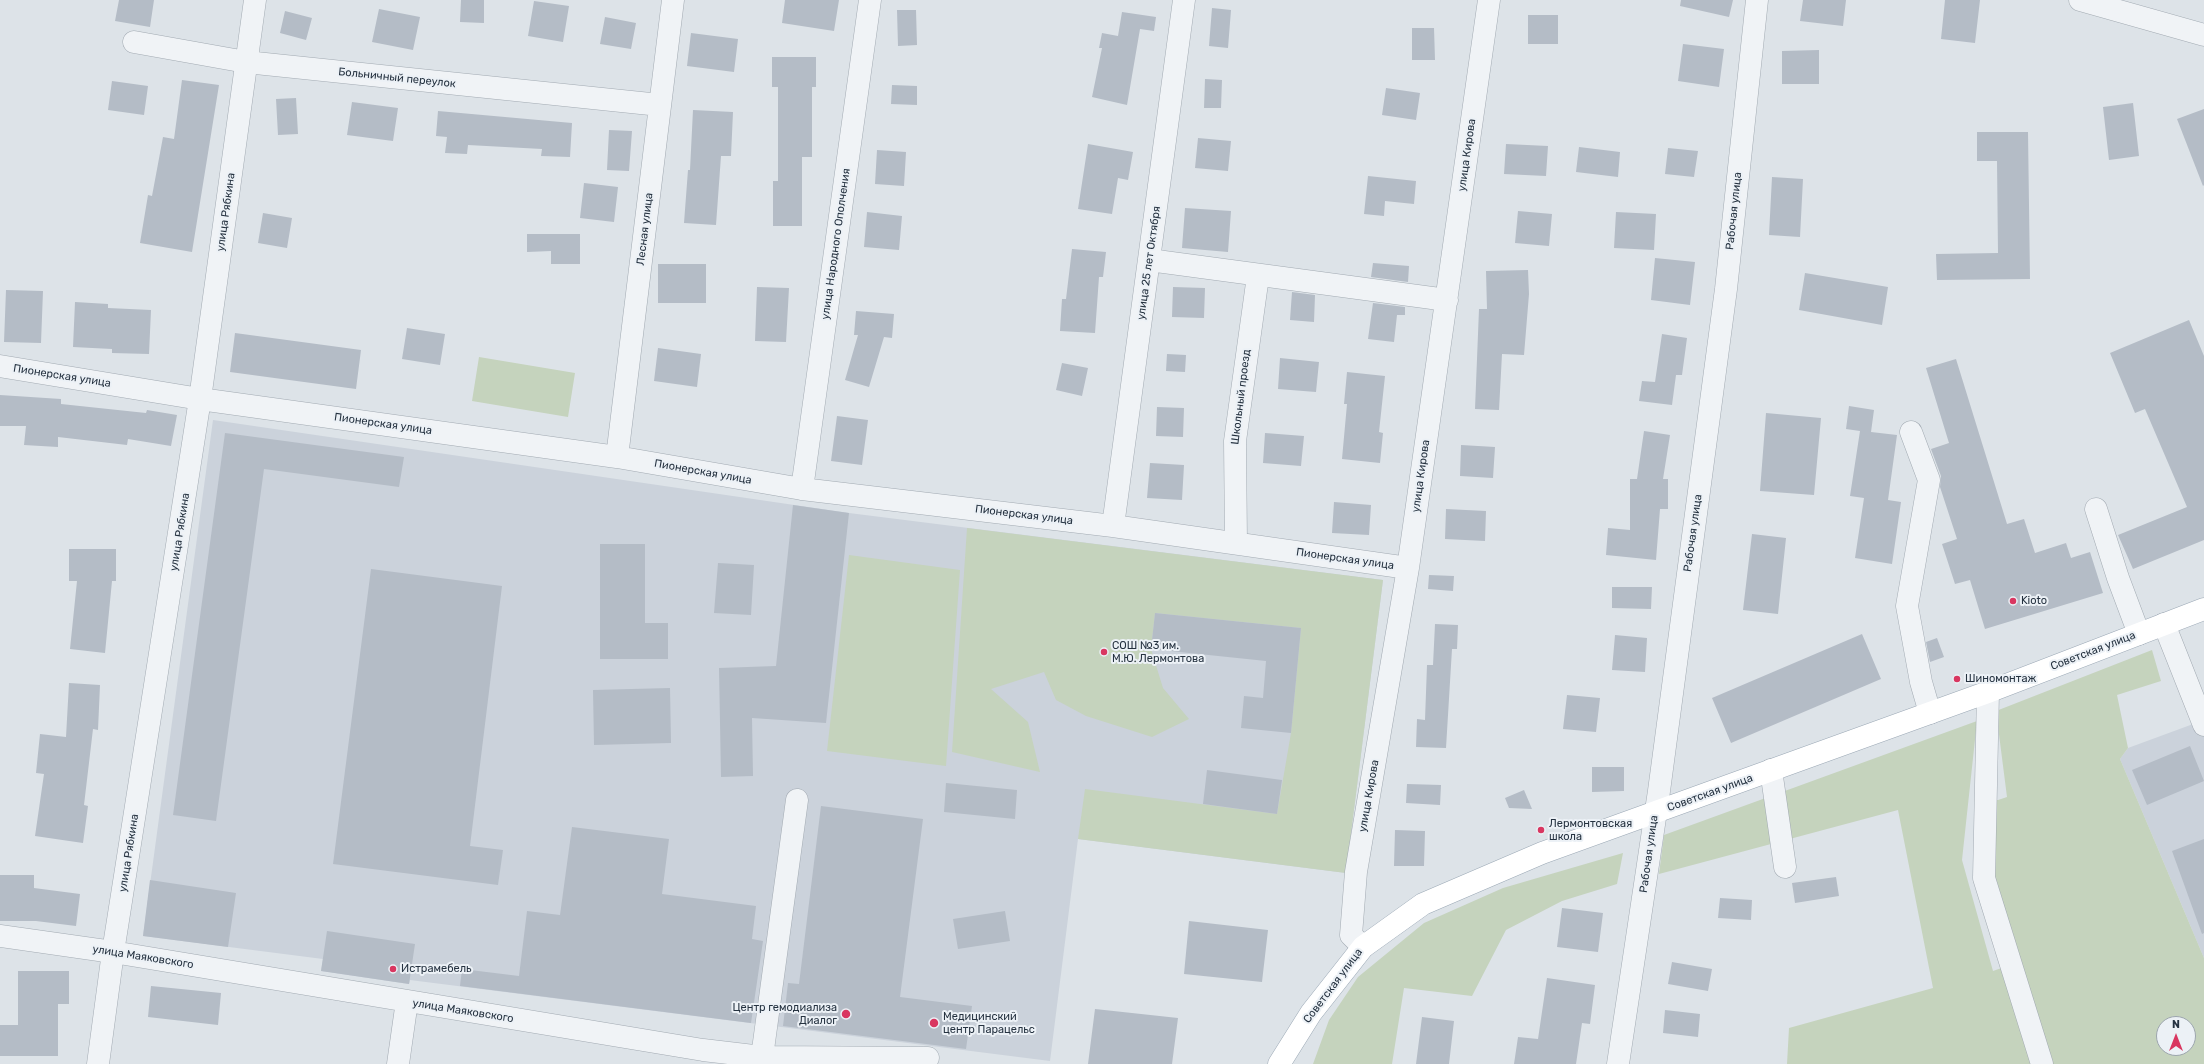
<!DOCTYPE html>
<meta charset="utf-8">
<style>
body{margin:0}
#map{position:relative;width:2204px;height:1064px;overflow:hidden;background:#dde3e8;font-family:Rubik,sans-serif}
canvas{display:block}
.north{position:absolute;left:2156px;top:1016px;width:40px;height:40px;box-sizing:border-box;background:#ecf1f6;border:1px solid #9ca5ad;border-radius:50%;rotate:0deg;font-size:11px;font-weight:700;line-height:16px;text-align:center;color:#253240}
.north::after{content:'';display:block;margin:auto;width:14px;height:18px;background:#d93660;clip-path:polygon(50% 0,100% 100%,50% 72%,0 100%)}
</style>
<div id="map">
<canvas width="2204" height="1064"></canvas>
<div class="north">N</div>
</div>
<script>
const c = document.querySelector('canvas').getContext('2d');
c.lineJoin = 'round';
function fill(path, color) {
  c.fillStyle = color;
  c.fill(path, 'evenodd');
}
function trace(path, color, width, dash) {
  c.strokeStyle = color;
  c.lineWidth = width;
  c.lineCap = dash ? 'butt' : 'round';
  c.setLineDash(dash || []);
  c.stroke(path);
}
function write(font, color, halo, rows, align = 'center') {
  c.font = font + ' Rubik,sans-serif';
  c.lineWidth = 4;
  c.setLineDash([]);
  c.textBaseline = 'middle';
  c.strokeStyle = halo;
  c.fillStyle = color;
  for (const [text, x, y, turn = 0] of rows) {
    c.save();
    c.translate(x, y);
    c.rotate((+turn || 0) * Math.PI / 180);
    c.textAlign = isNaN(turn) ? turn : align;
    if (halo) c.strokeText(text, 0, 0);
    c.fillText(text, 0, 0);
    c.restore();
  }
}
fill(new Path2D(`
 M213 420 849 513 1383 580 1346 873 1078 839 1050 1061 410 980 409 984 321 971 323 959 143 936Z
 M2204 720V958L2120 759 2128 748Z`), '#cbd2db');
fill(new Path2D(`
 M479 357 575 373 568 417 472 401Z
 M967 528 1383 580 1346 873 1078 839 1085 789 1277 814 1291 733 1301 628 1155 613 1151 649 1163 688 1189 719 1152 737 1086 716 1056 700 1044 672 991 689 1028 722 1040 772 952 752Z
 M849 555 960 570 946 766 827 751Z
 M2152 650 2161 681 2117 695 2128 748 2120 759 2204 958V1064H1787L1789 1028 1933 988 1898 810 1659 874 1664 835 1977 721 1962 860 1993 971 2010 965 1984 878 1985 800H1998L2007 797 1996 711ZM2164 1024H2188V1048H2164Z
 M1623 853 1617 884 1562 901 1506 930 1472 996 1404 988 1392 1064H1313L1329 1020 1358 977 1424 923 1503 888Z`), '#c5d3bd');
fill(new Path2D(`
 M119 0H154L150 27 115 21Z
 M461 0H484V23L460 22Z
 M785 0H839L834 31 782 23Z
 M1681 0H1733L1729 17 1680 6Z
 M1803 0H1846L1843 26 1800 21Z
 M1945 0H1980L1975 43 1941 39Z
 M534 1 569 6 563 42 528 36Z
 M1212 8 1231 10 1228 48 1209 46Z
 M379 9 420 17 413 50 372 42Z
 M897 10H916L917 45 898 46Z
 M285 11 312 18 306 40 280 33Z
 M1122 12 1156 17 1154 31 1140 29 1127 105 1092 97 1102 48H1099L1102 33 1118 36Z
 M1528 15H1558V44H1528Z
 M605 17 636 23 631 49 600 44Z
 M1412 28H1434L1435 60H1412Z
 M691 33 738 39 734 72 687 66Z
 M1683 44 1724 49 1719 87 1678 81Z
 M1819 50V84H1782V51Z
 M772 57H816V87H812V157H802V226H773V181H778V87H772Z
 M1205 79 1222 80 1221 108H1204Z
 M182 80 219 85 192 252 140 243 148 195 152 196 163 137 174 139Z
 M112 81 148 86 144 115 108 110Z
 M892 85 917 86V105L891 104Z
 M1386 88 1420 93 1416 120 1382 115Z
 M296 98 298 134 278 135 276 99Z
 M352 102 398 108 393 141 347 135Z
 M2133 103 2139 156 2109 160 2103 107Z
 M2204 109V185L2203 186 2177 119Z
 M693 110 733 112 731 156H721L716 225 684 223 688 170H690Z
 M438 111 572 123 570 157 541 156 542 149 468 145 467 154 445 153 447 137 436 136Z
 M609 130 632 131 629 171 607 170Z
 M1977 132H2028L2030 279 1937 280 1936 254 1998 253 1997 161H1977Z
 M1198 138 1231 141 1228 171 1195 168Z
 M1088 144 1133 152 1128 180 1118 178 1112 214 1078 209Z
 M1506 144 1548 146 1546 176 1504 174Z
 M1579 147 1620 152 1618 177 1576 172Z
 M1668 148 1698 151 1694 177 1665 174Z
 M877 150 906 152 904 186 875 184Z
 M1368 176 1416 181 1414 204 1385 201 1384 216 1364 214Z
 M1772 177 1803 179 1800 237 1769 235Z
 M584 183 618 187 614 222 580 218Z
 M1185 208 1231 211 1228 252 1182 248Z
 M1518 211 1552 214 1549 246 1515 243Z
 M867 212 902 216 899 250 864 247Z
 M1616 212 1656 214 1654 250 1614 248Z
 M263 213 292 218 287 248 258 243Z
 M527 234H580V264H551V251L527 252Z
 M1072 249 1106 252 1103 277H1099L1095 333 1060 331 1062 299H1066Z
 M1655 258 1695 262 1690 305 1651 300Z
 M1373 263 1409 266 1408 282 1371 277Z
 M658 264H706V303H658Z
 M1528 270 1529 294 1524 355 1502 354 1499 410 1475 409 1479 309H1487L1486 271Z
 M1805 273 1888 287 1882 325 1799 310Z
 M757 287 789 288 786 342 755 341Z
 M1173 287 1205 288 1204 318 1172 317Z
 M6 290 43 291 41 343 4 342Z
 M1292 292 1315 295 1314 322 1290 320Z
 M75 302 108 304V308L151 310 149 354 112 353V349L73 347Z
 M1373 303 1405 307V315H1397L1394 342 1368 339Z
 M856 311 894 314 892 338 884 337 869 387 845 380 858 335H854Z
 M2189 320 2204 356V540L2133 569 2118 535 2187 507 2145 409 2135 413 2110 353Z
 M407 328 445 334 440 365 402 359Z
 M235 333 361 350 356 389 230 372Z
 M1662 334 1687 338 1682 375H1676L1672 405 1639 401 1642 381 1655 382Z
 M658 348 701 354 697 387 654 381Z
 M1167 354 1186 355 1185 372 1166 371Z
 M1280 358 1319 362 1316 392 1278 389Z
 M1956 359 2007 524 2024 519 2035 553 2066 543 2071 558 2090 552 2103 593 1985 629 1970 580 1955 584 1942 544 1957 539 1940 487 1941 476 1931 449 1949 443 1926 368Z
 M1062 363 1088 368 1082 396 1056 390Z
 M1347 372 1385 376 1379 432 1383 433 1380 463 1342 459 1347 404H1344Z
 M0 395 61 399V404L146 413 147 410 177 415 171 446 128 439 127 445 58 437V447L24 445 26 426H0Z
 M1849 406 1874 410 1871 432 1897 435 1888 500 1901 502 1892 564 1855 558 1864 498 1850 496 1860 431 1846 429Z
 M1157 407 1184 408 1183 437 1156 436Z
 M1766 413 1821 418 1814 495 1760 491Z
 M837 416 868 420 862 465 831 461Z
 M1644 431 1670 435 1663 479H1668V509H1660L1656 560 1606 555 1608 528 1630 530V479H1637Z
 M225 433 404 457 399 487 264 469 216 821 173 815Z
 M1265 433 1304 436 1301 466 1263 463Z
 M1461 445 1495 447 1493 478 1460 476Z
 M1150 463 1184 465 1182 500 1147 498Z
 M1334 502 1371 505 1369 535 1332 533Z
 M793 505 849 513 826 723 752 718 753 776 721 777 719 668 776 666Z
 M1446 509 1486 511 1485 541 1445 539Z
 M1752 534 1786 538 1778 614 1743 610Z
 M600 544H645V623H668V659H600Z
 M69 549H116V581H112L105 653 70 649 77 581H69Z
 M718 563 754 565 751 615 714 613Z
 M371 569 502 586 470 846 503 850 498 885 333 864Z
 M1429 575 1454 576 1453 591 1428 589Z
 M1612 587H1652L1651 609 1612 608Z
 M1155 613 1301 628 1291 733 1241 728 1244 696 1263 698 1266 661 1151 649Z
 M1435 624 1458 625 1457 649H1452L1446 748 1416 747 1417 719 1425 720 1427 665H1433Z
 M1862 634 1881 679 1731 743 1712 698Z
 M1615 635 1647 638 1645 672 1612 670Z
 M1937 638 1944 657 1930 662 1926 642Z
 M69 683 100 685 98 730 93 729 84 805 88 806 83 843 35 836 44 774 36 773 40 734 66 737Z
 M670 688 671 743 594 745 593 690Z
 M1567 695 1600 698 1596 732 1563 729Z
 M2190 746 2204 781 2147 805 2132 770Z
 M1592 767H1624V791L1592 792Z
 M1207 770 1282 780 1277 814 1203 804Z
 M946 783 1017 790 1015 819 944 812Z
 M1407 784 1441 785 1440 805 1406 803Z
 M1524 790 1532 809 1509 808 1505 798Z
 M821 806 923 819 900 997 972 1006 966 1049 783 1026 788 983 799 984Z
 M572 827 669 839 662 894 756 906 752 939 763 941 751 1023 460 986 462 969 519 976 527 911 560 915Z
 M1395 830 1425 831 1424 866H1394Z
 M2204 839V933L2202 934 2172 851Z
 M0 875H34V888L80 894 76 926 36 921H0Z
 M1836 877 1839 896 1795 903 1792 883Z
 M150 880 236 893 228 947 143 936Z
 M1720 898 1752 900 1751 920 1718 918Z
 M1562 908 1603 913 1598 952 1557 947Z
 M1005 911 1010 941 958 949 953 919Z
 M1189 921 1268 930 1262 982 1184 974Z
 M327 931 415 944 409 984 321 971Z
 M1672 962 1712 969 1708 991 1668 984Z
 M18 971H69V1004H58V1056H0V1025H18Z
 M1547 978 1595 985 1590 1024 1582 1023 1576 1064H1514L1518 1037 1538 1039Z
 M151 986 221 993 218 1025 148 1017Z
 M1095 1009 1178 1018 1172 1064H1088Z
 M1665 1010 1700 1014 1698 1037 1663 1033Z
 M1422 1017 1454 1021 1449 1064H1416Z`), '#b4bcc6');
const minor = new Path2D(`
 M2080 0 2204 35
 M134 42 246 62 660 105
 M1149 260 1447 300
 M0 366 200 399 617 457 802 489 1113 526 1408 568
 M1911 432 1929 480 1907 606 1921 682 1930 713
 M617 457 673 0
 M802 489 870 0
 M2096 509 2118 578 2139 634
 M1113 526 1184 0
 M1236 543 1235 441 1258 276
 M2164 624 2204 725
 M1988 692 1984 878 2042 1064
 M1771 770 1785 867
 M0 936 113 952 703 1050 762 1057 928 1058
 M1363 947 1351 935 1356 872 1408 568 1489 0
 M762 1057 797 800
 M98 1064 113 952 200 399 255 0
 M398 1064 407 1001
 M1618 1064 1659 791 1726 289 1757 0`);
const major = new Path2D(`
 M1279 1064 1311 1013 1363 947 1423 904 1542 853 1988 692 2204 609`);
trace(minor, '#a2aab2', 23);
trace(major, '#9ba8b5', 23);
trace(minor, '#f0f3f6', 22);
trace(major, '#fff', 22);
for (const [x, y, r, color] of [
 [2013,601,4,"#d93660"],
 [1104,652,4,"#d93660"],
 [1957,679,4,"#d93660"],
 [1541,830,4,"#d93660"],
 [393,969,4,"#d93660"],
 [846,1014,5,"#d93660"],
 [934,1023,5,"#d93660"]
]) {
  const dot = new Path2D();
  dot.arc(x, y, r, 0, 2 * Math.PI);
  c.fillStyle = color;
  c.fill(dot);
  trace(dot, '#ecf1f6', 1.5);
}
write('11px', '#253240', '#ecf1f6', [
 ["Больничный переулок",397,78,6],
 ["улица Кирова",1467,155,-82],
 ["Рабочая улица",1734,211,-84],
 ["улица Рябкина",226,212,-82],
 ["Лесная улица",645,229,-83],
 ["улица Народного Ополчения",836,244,-82],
 ["улица 25 лет Октября",1149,263,-82],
 ["Пионерская улица",62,376,9],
 ["Школьный проезд",1241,397,-83],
 ["Пионерская улица",383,424,8],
 ["Пионерская улица",703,472,10],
 ["улица Кирова",1421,476,-82],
 ["Пионерская улица",1024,515,7],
 ["улица Рябкина",180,532,-81],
 ["Рабочая улица",1693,533,-82],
 ["Пионерская улица",1345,559,8],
 ["Советская улица",2093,651,-21],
 ["Советская улица",1710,793,-20],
 ["улица Кирова",1369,796,-80],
 ["улица Рябкина",129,853,-81],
 ["Рабочая улица",1649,854,-82],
 ["улица Маяковского",143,957,9],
 ["Советская улица",1333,986,-53],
 ["улица Маяковского",463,1011,9]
]);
write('11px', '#253240', '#ecf1f6', [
 ["Kioto",2021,601],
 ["СОШ №3 им.",1112,646],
 ["М.Ю. Лермонтова",1112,659],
 ["Шиномонтаж",1965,679],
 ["Лермонтовская",1549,824],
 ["школа",1549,837],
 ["Истрамебель",401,969],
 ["Центр гемодиализа",837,1008,"right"],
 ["Диалог",837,1021,"right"],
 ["Медицинский",943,1017],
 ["центр Парацельс",943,1030]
], 'left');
</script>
